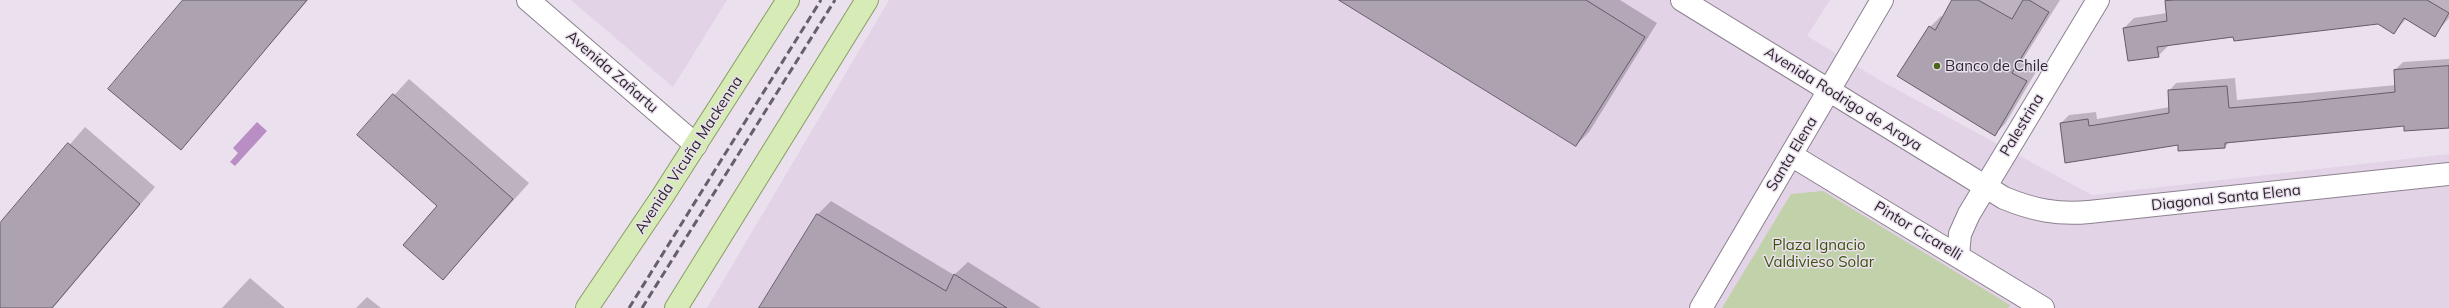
<!DOCTYPE html>
<meta charset="utf-8">
<style>
body{margin:0}
canvas{display:block;background:#ebe0ee}
</style>
<canvas width="2449" height="308"></canvas>
<script>
const c = document.querySelector('canvas').getContext('2d');
c.lineJoin = 'round';
function fill(path, color) {
  c.fillStyle = color;
  c.fill(path, 'evenodd');
}
function trace(path, color, width, dash) {
  c.strokeStyle = color;
  c.lineWidth = width;
  c.lineCap = dash ? 'butt' : 'round';
  c.setLineDash(dash || []);
  c.stroke(path);
}
function write(font, color, halo, rows, align = 'center') {
  c.font = font + ' Mulish,sans-serif';
  c.lineWidth = 3;
  c.setLineDash([]);
  c.textBaseline = 'middle';
  c.strokeStyle = halo;
  c.fillStyle = color;
  for (const [text, x, y, turn = 0] of rows) {
    c.save();
    c.translate(x, y);
    c.rotate((+turn || 0) * Math.PI / 180);
    c.textAlign = isNaN(turn) ? turn : align;
    if (halo) c.strokeText(text, 0, 0);
    c.fillText(text, 0, 0);
    c.restore();
  }
}
fill(new Path2D(`
 M571 0H727L673 87Z
 M889 0H1830L1807 36 1881 81 2092 195 2449 154V308H707Z`), '#e2d3e7');
fill(new Path2D(`
 M1823 191 2010 305 2008 308H1722L1791 194Z`), '#c1d1aa');
fill(new Path2D(`
 M257 122 267 131 235 166 230 162 238 153 233 148Z`), '#b98ec5');
fill(new Path2D(`
 M184 0H308L180 148Z
 M1340 0H1620L1657 23 1589 132 1576 145Z
 M1953 0H2060L2022 61 2037 70 2005 124 1994 135 1899 75 1930 27 1941 16 1943 17Z
 M2167 0H2449V18L2434 36 2406 19 2394 33 2378 23 2234 36 2169 45 2158 56 2124 28 2134 18 2167 13 2166 2Z
 M2449 59V127L2405 125 2230 141 2225 147 2179 144 2061 123 2069 115 2096 112 2097 119 2170 107 2169 91 2176 83 2235 78 2237 100 2396 85 2395 70 2403 62Z
 M409 79 529 183 443 279 439 206 358 135Z
 M85 127 155 187 53 308H0V225Z
 M831 201 954 275 968 262 1041 308H761L818 214Z
 M250 278 285 308H222Z
 M367 297 381 308H356Z`), '#0003');
const building = new Path2D(`
 M183 0H307L181 150 108 89Z
 M1339 0H1586L1645 37 1576 146Z
 M1952 0H1978L2012 19 2023 0H2029L2049 12 2012 73 2027 81 1995 136 1897 76 1929 26 1935 30Z
 M2175 0H2427L2449 13 2435 37 2404 18 2394 34 2378 24 2234 41 2233 37 2157 47 2159 57 2128 61 2123 28 2167 21 2165 1Z
 M2449 66V128L2404 131V126L2225 143V148L2178 151V145L2065 163 2060 123 2088 119 2089 126 2169 113 2168 90 2227 86 2229 108 2301 102 2395 92 2394 70Z
 M393 94 513 199 443 280 403 245 437 206 357 135Z
 M68 143 140 204 52 308H0V223Z
 M817 214 946 291 954 274 1007 308H759Z`);
fill(building, '#ada2b0');
trace(building, '#655c68', 1);
const street = new Path2D(`
 M1958 255 1960 234 1969 214 2098 0`);
const secondary = new Path2D(`
 M528 0 696 145
 M1682 0 2004 198C2033 210 2058 215 2089 212L2449 174
 M1791 155 2043 308
 M1701 308 1882 0`);
const primary = new Path2D(`
 M587 308 662 197 788 0
 M676 308 867 0`);
trace(street, '#8c828f', 24);
trace(secondary, '#8c828f', 24);
trace(primary, '#889d66', 24);
trace(street, '#fff', 22);
trace(secondary, '#fff', 22);
trace(primary, '#d6ebb6', 22);
trace(new Path2D(`
 M629 308 821 0
 M642 308 835 0`), '#666068', 3, [8, 4]);
for (const [x, y, r, color] of [
 [1937,66,4,"#4d6718"]
]) {
  const dot = new Path2D();
  dot.arc(x, y, r, 0, 2 * Math.PI);
  c.fillStyle = color;
  c.fill(dot);
  trace(dot, '#ebe0ee', 1.5);
}
write('15px', '#2b272c', '#ebe0ee', [
 ["Banco de Chile",1945,66]
], 'left');
write('15px', '#2b272c', '#ebe0ee', [
 ["Avenida Zañartu",612,72,41],
 ["Avenida Rodrigo de Araya",1843,99,32],
 ["Palestrina",2022,125,-59],
 ["Santa Elena",1792,154,-59],
 ["Avenida Vicuña Mackenna",689,155,-57],
 ["Diagonal Santa Elena",2226,198,-6],
 ["Pintor Cicarelli",1918,231,31]
]);
write('15px', '#3c520a', '#ebe0ee', [
 ["Plaza Ignacio",1819,245],
 ["Valdivieso Solar",1819,262]
]);
</script>
